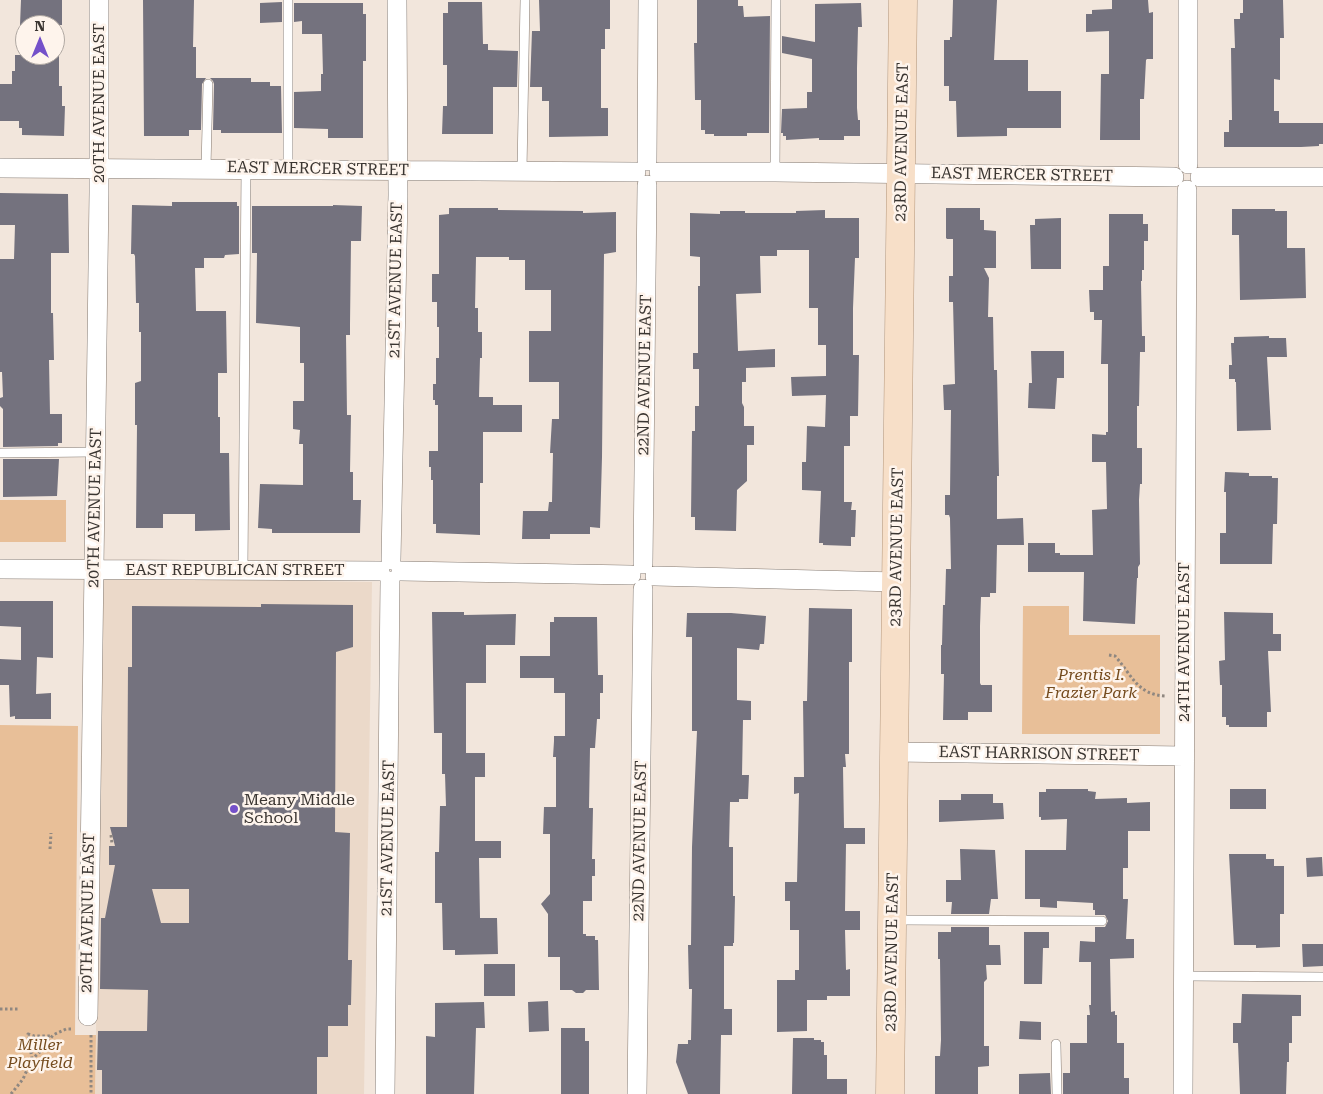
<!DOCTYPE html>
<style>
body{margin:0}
#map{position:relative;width:1323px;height:1094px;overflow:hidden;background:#f2e6dc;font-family:"Roboto Serif",serif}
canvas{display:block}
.north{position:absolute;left:15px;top:15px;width:50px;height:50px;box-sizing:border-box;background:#fef4ec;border:1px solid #b0a8a2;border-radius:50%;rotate:0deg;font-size:14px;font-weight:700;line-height:20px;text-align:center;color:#3b3632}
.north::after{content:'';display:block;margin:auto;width:18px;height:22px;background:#7450c9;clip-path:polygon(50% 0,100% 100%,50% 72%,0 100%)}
</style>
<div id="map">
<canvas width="1323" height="1094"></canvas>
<div class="north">N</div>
</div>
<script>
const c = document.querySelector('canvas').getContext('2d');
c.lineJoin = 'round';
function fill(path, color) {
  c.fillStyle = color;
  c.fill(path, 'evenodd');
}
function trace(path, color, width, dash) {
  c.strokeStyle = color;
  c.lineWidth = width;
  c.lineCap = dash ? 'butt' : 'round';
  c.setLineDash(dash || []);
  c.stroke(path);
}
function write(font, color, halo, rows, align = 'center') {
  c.font = font + ' "Roboto Serif",serif';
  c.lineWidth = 5;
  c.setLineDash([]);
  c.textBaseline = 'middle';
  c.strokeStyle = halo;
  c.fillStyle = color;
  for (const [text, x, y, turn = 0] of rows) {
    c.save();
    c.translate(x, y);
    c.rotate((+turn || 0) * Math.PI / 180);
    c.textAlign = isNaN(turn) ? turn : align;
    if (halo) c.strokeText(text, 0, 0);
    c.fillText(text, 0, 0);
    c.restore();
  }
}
fill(new Path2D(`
 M103 578 372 582 364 1094H95Z`), '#ebd9c9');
fill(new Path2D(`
 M0 500H66V542H0Z
 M1023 606H1069V635H1160V734H1022Z
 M0 725 78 726 75 1035H96L95 1094H0Z`), '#e8bf98');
fill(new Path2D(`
 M21 0H62V25H20Z
 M143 0H194L193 47H196V78H206L202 84 201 130H189V136H144Z
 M539 0H610V29H605V49H601V108H608V136L549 137V101H542V87H530L532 31H540Z
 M697 0H738V6H743L744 17 770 16 769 133H747V136H714V134H705V130H701V100H695L694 43H697Z
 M953 0H997L994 60H1028V91H1061V128H1007V136L957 137 956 101H949V86H944V40H950V37H952Z
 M1112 0H1148L1149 13 1153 12V59H1147L1146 60 1144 99H1140V140H1100L1101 74H1109V31L1086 32V14H1092V10L1112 9Z
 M1243 0H1283L1284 38H1280V80L1274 79V111H1279V123H1323V144H1319V146L1301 147H1224V132H1229V120H1232L1231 48H1235L1234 19H1240V13H1243Z
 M282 2V22L260 23V3Z
 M448 2H482L483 44H488V50L518 51 517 87H493V134H442L443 106H447V65H443V13H448Z
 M294 3H363V14H366V61H363V138H328V129L294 128V92L321 91V74H323L322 34H302V21L294 22Z
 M861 3 862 27H858L857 68V108L858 120H860V136H844V140H819V138L786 140V136H783V133H781L782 109 807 108V92H812V59L782 53V36L815 42V4Z
 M15 55H59V86H62V106H65L64 136 22 135V128H19V121H0V84H12V71H15Z
 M210 78H251V82H270V86H281L282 133H221V130H213L214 84 213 81Z
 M0 193 68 194 69 253H51V313H53L54 360H49L50 414H62V443H58V446L3 447V409L0 406V398L3 397 2 372H0V259H14L15 225H0Z
 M172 202H237V206H239V254L225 255 224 258H204V268H195L196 311H226L227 373H218V417H220V453H229L230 530 195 531V514H163V528H136L137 425H135V383L141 381V332H139V303H136L135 256 134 254H131L132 205 172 206Z
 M333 205 362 206 361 241H351L350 324V335H346L347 415H351L350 472H353V500H361L360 533H272V529L258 528 260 484 303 485V444H299L300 430 293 429V401H304V363H300V327L256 323 257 253H252V206H333Z
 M449 208H498V210L583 211V213L616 212V252L604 254 602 457 600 528 590 527V534H550V539H522L523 511H548L549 502H552L553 453H550L552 419H559V382H529V331H551V290H525V260H509V257H476L475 308H478V332H482V358H480L479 397H493V405H522V432H483V483H480V535L436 533V524H433V480H431V467H429V451H438V405H435V400H433V384H436V358H439V327H437V302H432V274H439V215L449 214Z
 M946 208H980V220H984V230L996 231V268H984L989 278 988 317H993L994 370H997L999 476H997V519L1023 518 1024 545H997L996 593H990V597H981L980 626V683L981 685H992V712H968V720H943L944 674H941V645H942L943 605H945L946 569H951L950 518 949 515H945V495H950L951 410H944L943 385 955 384 953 302H949V276H953V239H947L946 238Z
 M1232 209H1275V211H1287V248H1305L1306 298 1240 300 1239 235H1232Z
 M825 210V218H859V258H855L853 308V355H859L858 416H850V446H844V502H852L851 510H856L855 537H851V546L823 545V543H819L821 491 802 490V462H806L807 426 825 427 826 395 792 396 791 377 826 376V345H818V308H809V250H777V256H760L761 293 736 294 738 351 775 349V367L746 368V382H742V403L744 407V426H754V445H747V481L737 490 736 531 695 530V517H691L692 431H695V406H699V369H693V353H698V286H700V257L690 256V213L720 214V211H745V213H796V211Z
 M1109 214H1143V224H1148V241H1144V270H1142V281H1141L1142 336H1145V352H1140L1139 406H1137V448H1142V484H1140L1139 500 1140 564 1138 567V578H1137L1135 624 1083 621 1084 572H1028V543H1055V553H1060V555H1093L1092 510 1107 509 1106 462H1092V434L1106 435V432H1108V364H1101L1102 320H1094V312H1090L1089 290H1103V266H1109Z
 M1061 218V269H1031L1030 225H1035V219Z
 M1269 336V338H1286L1287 357H1267L1271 430 1237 431 1236 382H1235V379H1229V365H1232L1231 343H1234V337Z
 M1031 351H1064V378H1057L1055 409 1028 408 1029 383H1032Z
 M3 459H59L57 496 3 497Z
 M1225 472 1249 473V476H1272V478H1278L1277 524H1273L1272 564H1220V533H1226V492H1224Z
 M0 601H53V658L37 657 36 694 51 693V719H15V716L10 717 9 685H0V659L21 660V627L0 626Z
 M261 604 353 605V647L336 652 335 832 350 833 348 960H352L351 1005H348V1026H328V1057H317V1094H102V1070H97L98 1031H147L148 990 100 989 101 918H105L115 865H109V846H115L110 827H127L128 667H132V606L261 607ZM152 889H189V923H161Z
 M809 608 852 609V662H849V754H845L846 767H843L844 828H865V844H846L845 911H860V930H845L846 970 850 969V996H827V1000H807V1031L777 1032V980H795V970H799V930H790V901H785V882H797L799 793 794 794V777H804L803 701H807Z
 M432 612H464V615L516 614 515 645H486V683H466V753H485V777H475V841H501V858H479L480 918H497L498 954 455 955V950H443L442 903H435V852H439L440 806H446L445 774H442V733H434Z
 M1224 612 1273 613V634H1281V651H1268L1271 712H1267V727H1229V725H1226V717H1222V685H1220L1219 661 1225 660Z
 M687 613H731L766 616 764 644H760L759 650 737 648V700L751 701V720H743L742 775H749L748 799H739V802H730L729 847H733V896H735L734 943H733V946H724V1009H732V1035H721L720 1094H688L676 1062 678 1044H688V1040H691L692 989H689L688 945H691L692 847 697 731H692V637H686Z
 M554 617H597L598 675H603V693H600V719H597L595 748H590L589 808H593L592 859H595V876H592V901H583V934H586V936H595V940H598L599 990H586L583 993H576L572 990H560V957H548V914L541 904 550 894V834H543L544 807H556V757H553L554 741V736H565V693H554V678H520V656H550V622H554Z
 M1046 789H1088V791L1096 792 1095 799 1127 798V803L1150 802V831H1128V868H1123V899H1128L1126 939H1134V958L1110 959 1111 1012 1115 1011V1015H1117V1043H1124V1078H1129V1094H1063V1073H1070V1043H1087V1015H1090L1089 1005H1091V962H1079L1080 941 1095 942V927H1105L1108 921 1105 915H1095V910H1093V903L1057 901V908L1040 907V899H1025V850H1066L1067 819 1041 820V817H1039V792H1046Z
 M1230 789H1266V809H1230Z
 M961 794H993V803H1003L1004 819 939 822V800H961Z
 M960 849 995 850 998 899H991L989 914H951L952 902H946V880H961Z
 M1229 854H1266V859H1274V866H1284V914H1280V947L1256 948V945H1234Z
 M1322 857 1323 876 1307 877 1306 858Z
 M951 927H989V945H1000L1001 965H986L987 979 984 982V1046H989V1066L978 1067V1094H935V1056H940L941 1040 940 959H938V932H951Z
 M1024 932H1049V948H1043L1042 984H1024Z
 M1302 944H1323V966L1303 967Z
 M484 964H515V996H484Z
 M1242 994 1301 995V1016H1292V1043H1289V1062H1287L1286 1094H1240L1238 1043H1233V1023H1241Z
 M548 1001 549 1031 529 1032 528 1002Z
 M484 1002 485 1028H476L474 1094H426V1036L435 1037V1003Z
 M1020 1021 1041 1022V1040L1019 1039Z
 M561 1028H585V1041H589V1094H561Z
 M793 1038H814V1040H821V1042H824V1055H827V1079H847V1094H792Z
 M1050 1073 1051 1094H1019V1074Z`), '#74727e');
const service = new Path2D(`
 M288 0V169
 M206 168 208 84
 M522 171 525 0
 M775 172 776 0
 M0 453 95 452
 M243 571 246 168
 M895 920 1102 921
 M1185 976 1323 977
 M1056 1044 1057 1094`);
const minor = new Path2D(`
 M647 161 648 0
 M1188 164V0
 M0 168 636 172
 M659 172H775L1174 177
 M1200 177H1323
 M391 560 398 195 397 0
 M643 564 647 185
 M0 569 380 571
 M401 571 631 575
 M655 576 897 582
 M894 752 1184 756
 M88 1016 99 192V0
 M385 1094 390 581
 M637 1094 643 589
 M1183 1094 1187 190`);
const primary = new Path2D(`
 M890 1094 903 0`);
trace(service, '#847970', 10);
trace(minor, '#847970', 20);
trace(primary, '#b2967c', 29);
trace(new Path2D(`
 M1109 655 1115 656C1132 675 1137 695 1166 696
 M111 835 112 844
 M50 849 51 833
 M0 1009H19
 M91 1035V1094
 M32 1059 28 1034 34 1036H52
 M11 1094 23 1079 32 1059 41 1051 53 1035 66 1029H73`), '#8f8780', 3, [2.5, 2.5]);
trace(service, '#fff', 9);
trace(minor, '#fff', 19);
trace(primary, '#f7dfc8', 28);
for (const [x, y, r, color] of [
 [234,809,5,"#7450c9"]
]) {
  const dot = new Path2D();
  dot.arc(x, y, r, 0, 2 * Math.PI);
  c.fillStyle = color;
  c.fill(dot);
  trace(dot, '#fef4ec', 2);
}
write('16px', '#3b3632', '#fef4ec', [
 ["20TH AVENUE EAST",99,103,-90],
 ["23RD AVENUE EAST",902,142,-89],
 ["EAST MERCER STREET",318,169,1],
 ["EAST MERCER STREET",1022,175,1],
 ["21ST AVENUE EAST",396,280,-89],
 ["22ND AVENUE EAST",645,375,-89],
 ["20TH AVENUE EAST",95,508,-89],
 ["23RD AVENUE EAST",897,547,-89],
 ["EAST REPUBLICAN STREET",235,570],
 ["24TH AVENUE EAST",1184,642,-90],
 ["EAST HARRISON STREET",1039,754,1],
 ["21ST AVENUE EAST",388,838,-89],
 ["22ND AVENUE EAST",640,841,-89],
 ["20TH AVENUE EAST",88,913,-89],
 ["23RD AVENUE EAST",892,952,-89]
]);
write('italic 16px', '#754b1d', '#fef4ec', [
 ["Prentis I.",1091,675],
 ["Frazier Park",1091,693],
 ["Miller",40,1045],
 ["Playfield",40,1063]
]);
write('16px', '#3b3632', '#fef4ec', [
 ["Meany Middle",244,800],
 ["School",244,818]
], 'left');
</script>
